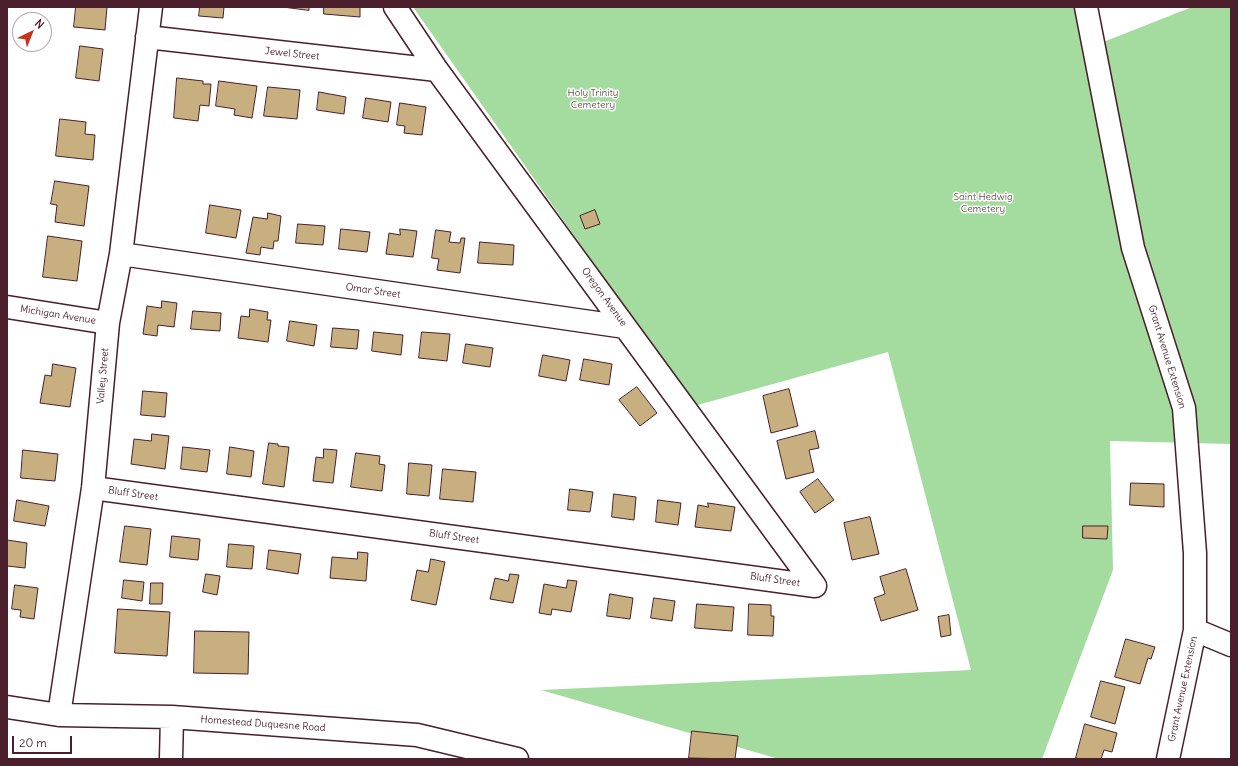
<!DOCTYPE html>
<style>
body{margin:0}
#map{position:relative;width:1238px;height:766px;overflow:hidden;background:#fff;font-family:Delius,sans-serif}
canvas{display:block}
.frame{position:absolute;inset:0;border:8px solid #4a1f2b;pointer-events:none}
.north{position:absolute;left:12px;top:12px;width:40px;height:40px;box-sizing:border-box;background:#fff;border:1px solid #b7a5aa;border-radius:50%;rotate:43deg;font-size:11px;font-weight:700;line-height:16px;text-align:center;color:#4a1f2b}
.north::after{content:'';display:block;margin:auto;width:14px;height:18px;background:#c8321e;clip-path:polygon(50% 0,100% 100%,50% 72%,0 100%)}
.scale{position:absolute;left:12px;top:736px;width:60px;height:18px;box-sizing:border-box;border:2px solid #4a1f2b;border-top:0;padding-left:5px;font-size:12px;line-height:14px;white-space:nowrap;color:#4a1f2b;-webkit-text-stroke:3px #fff;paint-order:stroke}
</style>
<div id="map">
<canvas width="1238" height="766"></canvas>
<div class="frame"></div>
<div class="north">N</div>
<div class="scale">20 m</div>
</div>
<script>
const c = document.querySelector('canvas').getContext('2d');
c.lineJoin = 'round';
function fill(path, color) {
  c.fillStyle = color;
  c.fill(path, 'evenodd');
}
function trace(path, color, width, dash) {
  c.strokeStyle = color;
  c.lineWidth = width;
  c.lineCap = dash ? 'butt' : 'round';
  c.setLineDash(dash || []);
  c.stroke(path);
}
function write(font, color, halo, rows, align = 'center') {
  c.font = font + ' Delius,sans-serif';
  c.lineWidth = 3;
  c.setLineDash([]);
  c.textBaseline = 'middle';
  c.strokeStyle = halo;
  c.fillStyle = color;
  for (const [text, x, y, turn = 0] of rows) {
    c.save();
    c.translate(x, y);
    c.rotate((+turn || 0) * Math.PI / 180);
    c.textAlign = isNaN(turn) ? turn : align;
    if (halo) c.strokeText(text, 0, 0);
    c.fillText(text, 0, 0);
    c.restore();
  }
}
fill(new Path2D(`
 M413 7H1075L1083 50 1192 7H1231V444L1110 441 1113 570 1042 759H779L541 690 971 670 888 352 694 406Z`), '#a4dca0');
const building = new Path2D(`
 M76 7H107L105 30 74 27Z
 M200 7H224L223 18 199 16Z
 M283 7H309V10Z
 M324 7H360V17L324 14Z
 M80 46 103 49 99 81 76 78Z
 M177 78 203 81V84H211L209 106 200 105 198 121 174 118Z
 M219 81 257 86 252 118 234 115 235 109 216 106Z
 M268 87 300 90 297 119 264 116Z
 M319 92 346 97 344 114 317 110Z
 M366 98 391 102 388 122 363 118Z
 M400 103 426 107 422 135 404 133 405 126 397 125Z
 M60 119 86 122 85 134 95 135 93 160 56 156Z
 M55 181 89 186 84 226 55 222 57 205 51 204Z
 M210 205 241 210 236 238 206 233Z
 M595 210 600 224 585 229 580 216Z
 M268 213 281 216 278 241H274L273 249 261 247 260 255 246 253 253 217 267 219Z
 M298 224 325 226 323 245 296 243Z
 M341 229 370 232 367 252 339 249Z
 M400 229 417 231 413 257 386 254 389 233 400 235Z
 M436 230 451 232 449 242 460 243 461 238H465L460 273 437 270 439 259 432 258Z
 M48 236 82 241 77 281 43 277Z
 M480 242 514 245 513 265 478 263Z
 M162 301 177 303 174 327 158 325 157 336 143 334 147 306 161 308Z
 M250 309 268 312 267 320H271L268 342 238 338 241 316 249 317Z
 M193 311 221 313 220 331 191 329Z
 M290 321 317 325 314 346 287 341Z
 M333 328 359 330 357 349 331 347Z
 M374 332 403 335 401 355 372 351Z
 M422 332 450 334 447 361 419 358Z
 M466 344 493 348 490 367 463 363Z
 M543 355 570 360 566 381 539 376Z
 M584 359 612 364 609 385 580 380Z
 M53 364 76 368 70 407 40 403 45 375 51 376Z
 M637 387 657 413 640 426 619 400Z
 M789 389 798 426 771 433 763 396Z
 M143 391 167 393 165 417 141 415Z
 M815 431 819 448 809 450 814 472 786 479 777 441Z
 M152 434 169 436 165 469 131 464 134 439 151 441Z
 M269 443 278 444V446L289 447 284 487 263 484Z
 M183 447 210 450 207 472 181 469Z
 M230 447 254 451 251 477 227 474Z
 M324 449 337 450 333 483 313 481 316 457 323 458Z
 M23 450 58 454 55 481 21 478Z
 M356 453 380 456 379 464 385 465 382 491 351 487Z
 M409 463 432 465 429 496 407 494Z
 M443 469 476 472 473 502 440 499Z
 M818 479 834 500 815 513 800 492Z
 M1131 483 1164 484V507L1130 505Z
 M570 489 593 492 590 512 568 510Z
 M614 494 636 497 634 520 612 517Z
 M17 500 49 506 45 526 14 521Z
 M658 500 681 503 678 525 656 522Z
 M708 503 735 507 731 531 695 527 698 505 708 507Z
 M870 517 879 554 852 560 844 523Z
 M125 526 151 529 147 565 120 562Z
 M1083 526H1108L1107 539 1083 538Z
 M172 536 200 539 198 560 170 557Z
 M7 540 27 543 25 568 7 566Z
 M229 544 254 546 252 569 227 567Z
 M269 550 301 554 298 574 267 569Z
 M358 552 368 553 366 581 330 578 332 557 357 559Z
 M431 559 445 562 436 605 411 600 417 570 428 572Z
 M906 569 918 610 881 621 874 598 885 594 880 577Z
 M206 574 220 576 217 595 203 592Z
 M510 574 519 575 513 603 490 599 495 578 508 581Z
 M124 580 144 582 142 601 122 598Z
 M568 580 577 581 571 612 552 609 551 615 539 613 544 584 566 588Z
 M151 583H163L162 604H150Z
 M15 585 38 588 34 619 20 617 21 610 12 609Z
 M610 594 633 598 630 619 607 616Z
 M654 598 675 601 672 621 651 618Z
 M697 604 734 607 732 631 695 628Z
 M749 604 771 605V616H774L773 636 748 635Z
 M118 609 170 612 167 656 115 653Z
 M949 615 951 635 941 637 938 617Z
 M195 631 249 632 248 674 194 673Z
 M1126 639 1155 647 1151 659 1148 658 1140 684 1115 677Z
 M1101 681 1125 687 1115 724 1091 717Z
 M1085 724 1117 733 1112 752 1104 750 1101 759H1081L1076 758Z
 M692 731 738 736 735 759 689 758Z`);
fill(building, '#c8af7f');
trace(building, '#4a1f2b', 1);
const minor = new Path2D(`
 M395 7 437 70 815 586
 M1086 7 1133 248 1184 408 1195 553V630L1168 759
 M147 37 437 70
 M121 254 625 327
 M7 307 108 323
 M93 488 815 586
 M1195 630 1231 645
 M7 707 59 715 172 717 417 735 517 759
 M59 715 93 488 108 323 121 254 151 7
 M171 759 172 717`);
trace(minor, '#4a1f2b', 25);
trace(minor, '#fff', 22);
write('10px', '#4a1f2b', '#fff', [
 ["Jewel Street",292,54,6],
 ["Omar Street",373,291,8],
 ["Oregon Avenue",604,297,54],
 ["Michigan Avenue",58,315,9],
 ["Grant Avenue Extension",1167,357,73],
 ["Valley Street",103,376,-85],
 ["Bluff Street",133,494,8],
 ["Bluff Street",454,537,8],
 ["Bluff Street",775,580,8],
 ["Grant Avenue Extension",1183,689,-78],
 ["Homestead Duquesne Road",263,724,4]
]);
write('10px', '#65584e', '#fff', [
 ["Holy Trinity",593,93],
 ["Cemetery",593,105],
 ["Saint Hedwig",983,197],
 ["Cemetery",983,209]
]);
</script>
